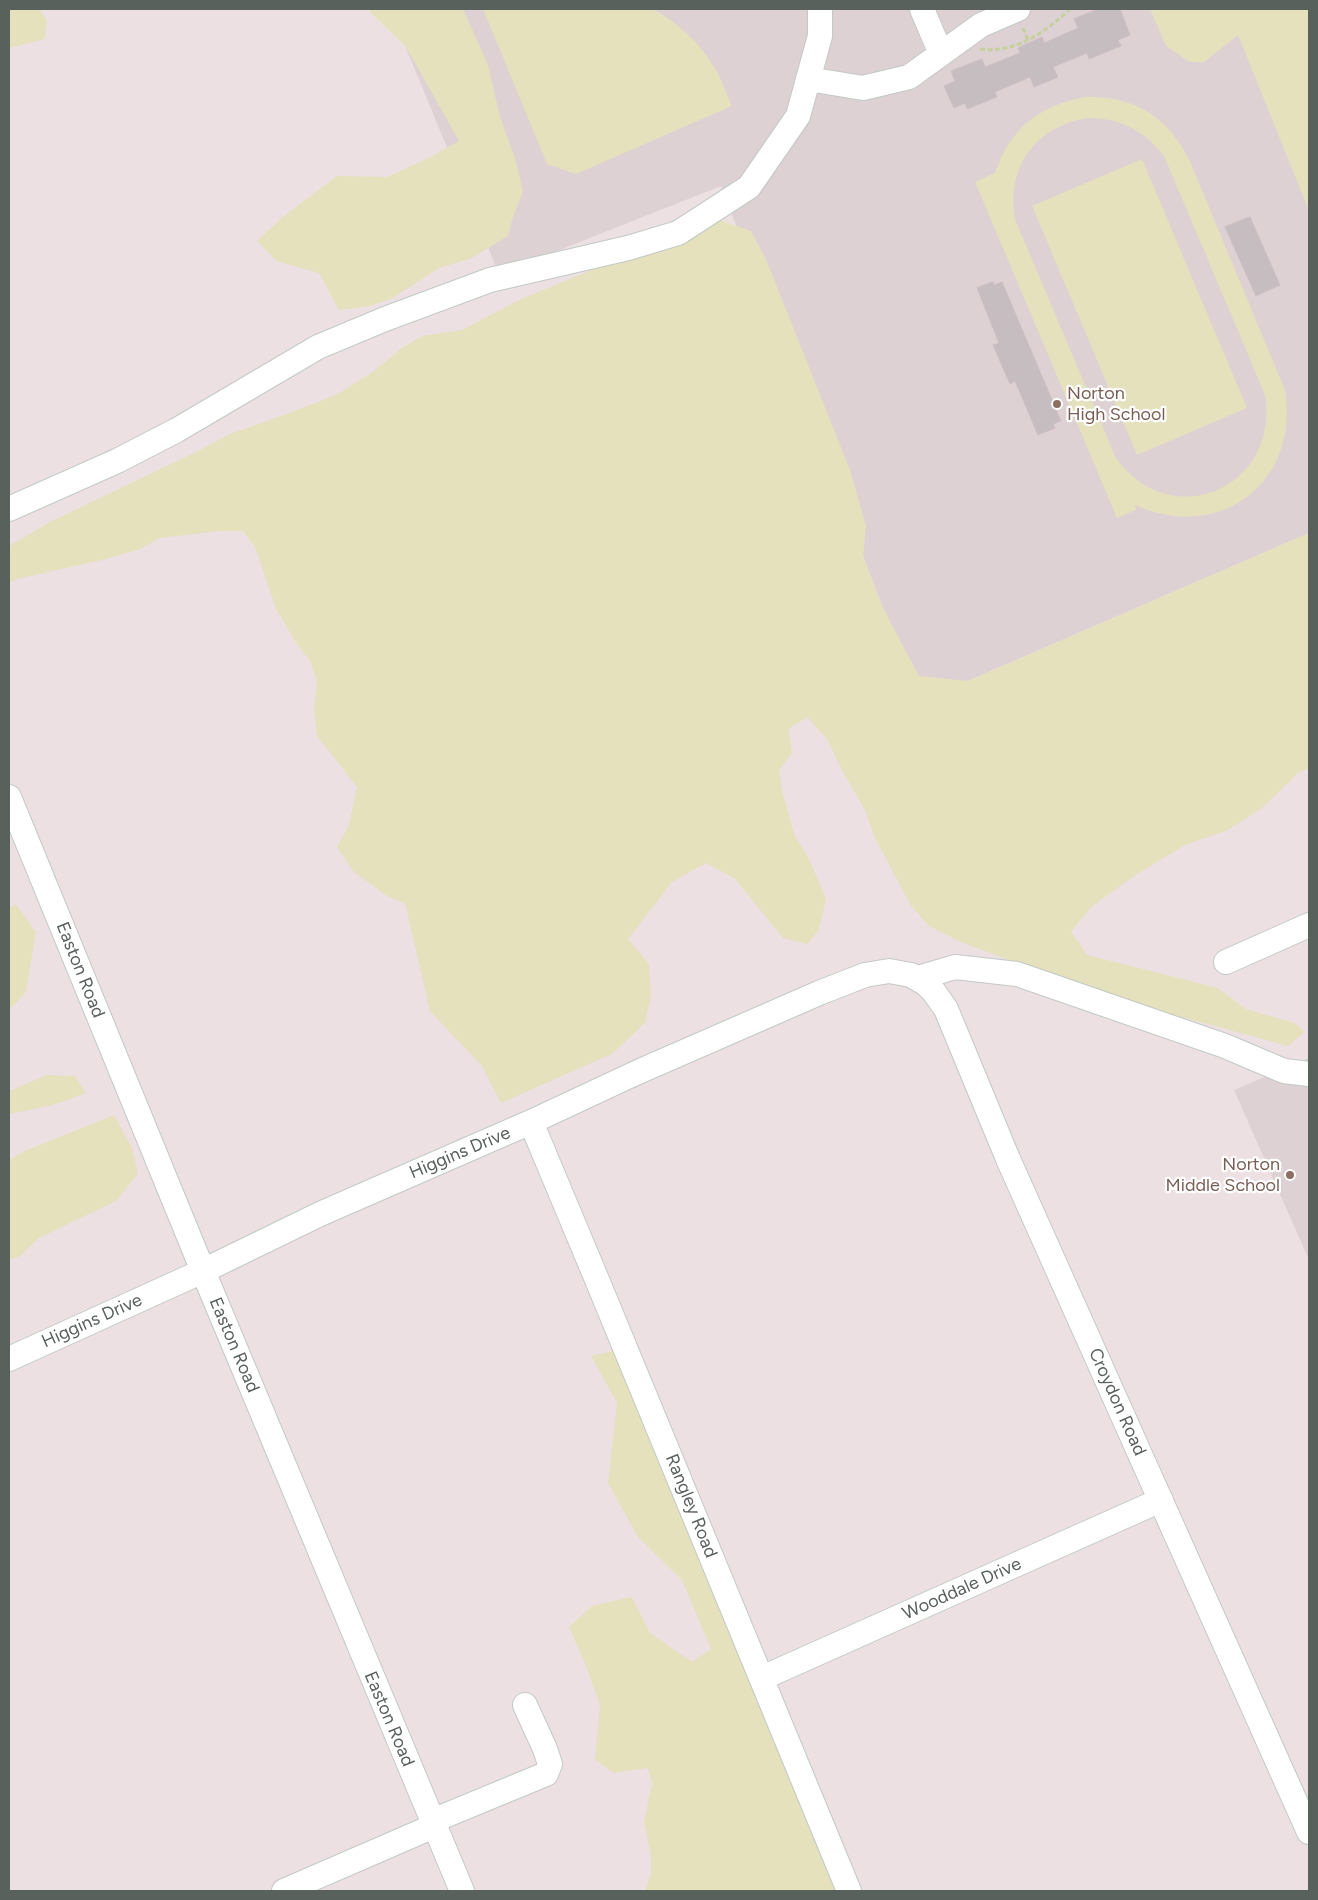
<!DOCTYPE html>
<style>
body{margin:0}
#map{position:relative;width:1318px;height:1900px;overflow:hidden;background:#ece0e3;font-family:Figtree,sans-serif}
canvas{display:block}
.frame{position:absolute;inset:0;border:10px solid #59615d;pointer-events:none}
</style>
<div id="map">
<canvas width="1318" height="1900"></canvas>
<div class="frame"></div>
</div>
<script>
const c = document.querySelector('canvas').getContext('2d');
c.lineJoin = 'round';
function fill(path, color) {
  c.fillStyle = color;
  c.fill(path, 'evenodd');
}
function trace(path, color, width, dash) {
  c.strokeStyle = color;
  c.lineWidth = width;
  c.lineCap = dash ? 'butt' : 'round';
  c.setLineDash(dash || []);
  c.stroke(path);
}
function write(font, color, halo, rows, align = 'center') {
  c.font = font + ' Figtree,sans-serif';
  c.lineWidth = 4.5;
  c.setLineDash([]);
  c.textBaseline = 'middle';
  c.strokeStyle = halo;
  c.fillStyle = color;
  for (const [text, x, y, turn = 0] of rows) {
    c.save();
    c.translate(x, y);
    c.rotate((+turn || 0) * Math.PI / 180);
    c.textAlign = isNaN(turn) ? turn : align;
    if (halo) c.strokeText(text, 0, 0);
    c.fillText(text, 0, 0);
    c.restore();
  }
}
fill(new Path2D(`
 M390 9H1309V533L919 702 721 186 499 274Z
 M1309 1058V1260L1234 1090Z`), '#ded1d4');
fill(new Path2D(`
 M9 9H39L47 20 45 39 9 48Z
 M370 9H463L488 65 500 117 516 161 523 192 512 220 508 236 472 258 439 268 393 298 370 306 339 310 319 273 277 261 257 241 283 217 337 176 387 177 431 157 459 141 406 47 370 12Z
 M483 9H653C678 23 700 43 714 67 722 79 726 93 732 106L576 174 547 164Z
 M1150 9H1309V211L1238 35 1204 62H1190L1166 46Z
 M1086 97C1134 96 1167 116 1189 159L1285 390C1300 483 1220 543 1135 505L1136 510 1117 518 975 182 995 173C1010 129 1039 105 1086 97ZM1087 118C1120 118 1144 130 1164 156L1265 395C1280 488 1171 535 1116 458L1015 219C1006 167 1035 127 1087 118Z
 M1142 159 1247 408 1137 455 1032 206Z
 M717 219 751 231 766 259 850 470 866 526 863 557 883 608 919 676 968 681 1309 533V768L1298 773 1262 808 1228 830 1185 845 1137 874 1091 907 1071 932 1087 955 1218 988 1246 1009 1295 1023 1304 1032 1288 1046 1160 1011 1052 977 959 941 929 926 911 906 874 836 865 810 843 772 827 739 807 717 789 729 792 753 779 770 782 791 794 834 809 859 826 899 819 929 808 944 783 938 735 879 706 863 672 882 628 939 649 964 651 994 645 1023 612 1054 501 1103 482 1066 430 1011 405 903 387 896 354 872 337 847 349 825 357 787 317 736 314 709 317 681 310 661 297 644 276 609 255 547 243 531H218L160 538 141 549 101 560 17 579 9 583V546L52 521 196 452 230 434 290 413 338 394 374 371 402 348 422 336 462 330 521 299Z
 M16 904 36 932 26 992 9 1010V908Z
 M47 1075 75 1076 86 1093 53 1105 9 1114V1091Z
 M114 1115 132 1148 138 1174 116 1201 39 1238 20 1256 9 1260V1161L20 1153Z
 M621 1349 763 1699 816 1844 835 1891H645L651 1874V1856L644 1822 652 1784 648 1768 614 1773 595 1760 600 1705 586 1666 569 1627 592 1606 632 1597 650 1633 692 1662 711 1649 682 1580 638 1537 608 1483 617 1403 591 1356Z`), '#e4e1bc');
const building = new Path2D(`
 M1099 9H1120L1130 35 1118 40 1121 46 1089 59 1087 53 1053 67 1058 77 1034 87 1030 77 995 92 997 97 967 109 965 103 954 108 944 86 955 81 951 71 982 59 985 67 1020 53 1018 48 1042 37 1044 43 1078 28 1074 19Z
 M1250 217 1280 285 1256 296 1225 227Z
 M993 282 994 285 1002 282 1061 421 1053 424 1055 428 1038 435 1015 381 1010 384 993 345 999 343 977 288Z`);
fill(building, '#c6bdc1');
trace(building, '#d0bec5', 1);
const minor = new Path2D(`
 M922 9 941 54
 M808 79 863 88 909 77 981 25 1018 9
 M9 509 117 461 177 430 318 347 385 319 490 280 628 248 678 233 749 187 798 116 820 36V9
 M9 797 203 1271 462 1891
 M1226 962 1309 925
 M918 978 955 967 1017 974 1225 1046 1284 1071 1309 1074
 M531 1122 600 1287 849 1891
 M9 1359 203 1271 320 1214 531 1122 638 1072 819 993 865 975 889 971 911 975 926 984 934 992 946 1009 1008 1159 1309 1832
 M762 1678 1161 1500
 M432 1821 546 1774 550 1764 545 1749 525 1705
 M284 1891 434 1826`);
trace(minor, '#c2c9c6', 26);
trace(new Path2D(`
 M1023 28 1028 40
 M980 49C1015 54 1047 31 1070 9`), '#c5d09c', 3, [5, 2.5]);
trace(minor, '#fff', 24);
for (const [x, y, r, color] of [
 [1057,404,5,"#8d6e63"],
 [1290,1175,5,"#8d6e63"]
]) {
  const dot = new Path2D();
  dot.arc(x, y, r, 0, 2 * Math.PI);
  c.fillStyle = color;
  c.fill(dot);
  trace(dot, '#fff', 2);
}
write('18px', '#785e54', '#fff', [
 ["Norton",1067,394],
 ["High School",1067,415],
 ["Norton",1280,1165,"right"],
 ["Middle School",1280,1186,"right"]
], 'left');
write('18px', '#59615d', '#fff', [
 ["Easton Road",80,970,68],
 ["Higgins Drive",460,1153,-23],
 ["Higgins Drive",92,1321,-24],
 ["Easton Road",234,1345,67],
 ["Croydon Road",1117,1402,66],
 ["Rangley Road",691,1506,68],
 ["Wooddale Drive",962,1589,-24],
 ["Easton Road",389,1719,67]
]);
</script>
